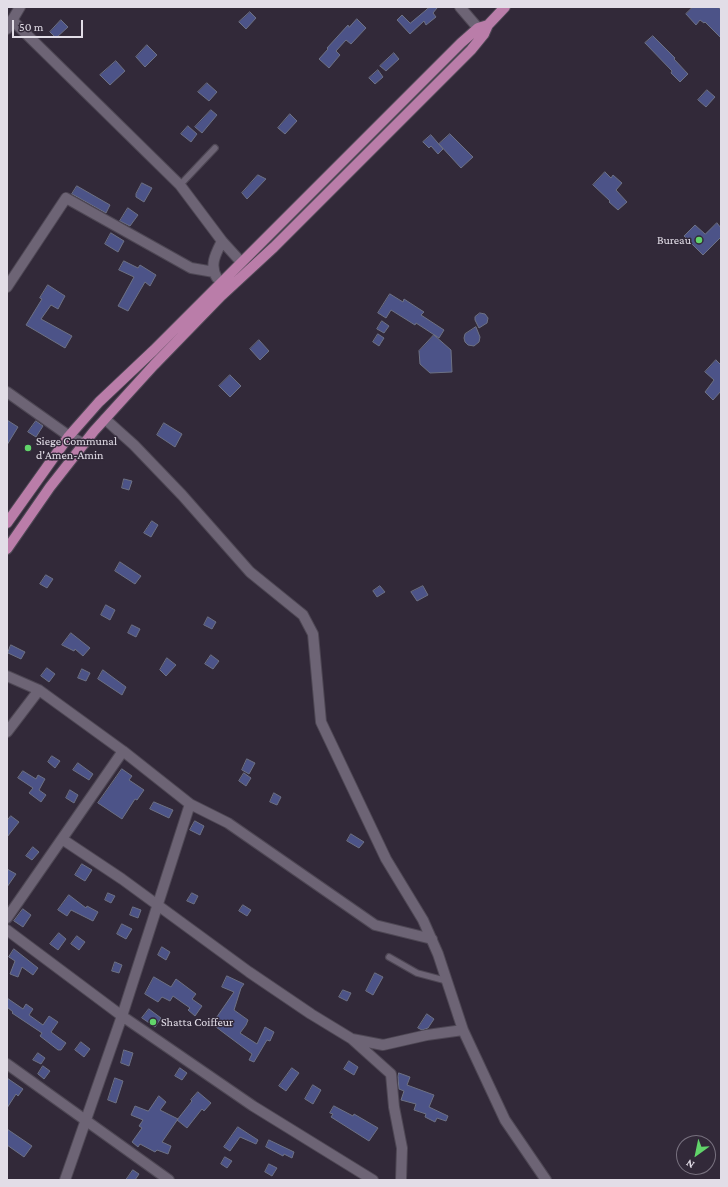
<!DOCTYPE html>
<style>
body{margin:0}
#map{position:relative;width:728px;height:1187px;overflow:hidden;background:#322939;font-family:"Crimson Pro",serif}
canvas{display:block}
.frame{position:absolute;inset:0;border:8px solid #e2dde7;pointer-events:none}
.north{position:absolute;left:676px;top:1135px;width:40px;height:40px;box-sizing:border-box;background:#322939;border:1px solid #78717f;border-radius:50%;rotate:213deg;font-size:11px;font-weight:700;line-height:16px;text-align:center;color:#e2dde7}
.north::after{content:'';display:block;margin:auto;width:14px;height:18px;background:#61d46a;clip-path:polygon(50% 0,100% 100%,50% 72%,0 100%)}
.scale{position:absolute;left:12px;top:20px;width:71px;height:18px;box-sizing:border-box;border:2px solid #e2dde7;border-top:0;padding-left:5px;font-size:12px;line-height:14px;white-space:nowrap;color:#e2dde7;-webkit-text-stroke:3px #322939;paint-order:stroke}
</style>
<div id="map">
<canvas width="728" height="1187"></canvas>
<div class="frame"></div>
<div class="north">N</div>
<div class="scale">50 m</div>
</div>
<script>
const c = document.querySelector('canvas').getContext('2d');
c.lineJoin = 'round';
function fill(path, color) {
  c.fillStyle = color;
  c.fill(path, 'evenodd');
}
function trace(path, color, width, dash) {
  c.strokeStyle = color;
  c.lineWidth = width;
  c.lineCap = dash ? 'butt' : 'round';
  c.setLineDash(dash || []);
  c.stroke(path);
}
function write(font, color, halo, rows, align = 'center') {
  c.font = font + ' "Crimson Pro",serif';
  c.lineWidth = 3;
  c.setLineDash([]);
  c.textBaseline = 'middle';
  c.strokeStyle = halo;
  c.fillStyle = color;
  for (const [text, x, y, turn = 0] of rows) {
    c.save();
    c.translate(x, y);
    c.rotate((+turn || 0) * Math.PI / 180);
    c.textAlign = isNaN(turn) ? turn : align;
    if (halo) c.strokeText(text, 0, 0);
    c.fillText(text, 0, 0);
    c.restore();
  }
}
const building = new Path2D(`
 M430 7H436L437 8 433 13 436 17 426 25 424 21 410 34 397 20 402 15 410 23Z
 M693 7H718L721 10V38L705 22 704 23 700 20 696 25 686 14Z
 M250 12 256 18 246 29 239 22Z
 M357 19 366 28 351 44 346 40 336 51 340 55 329 68 319 59 328 49 327 48 348 25 349 27Z
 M61 20 68 27 56 38 50 32Z
 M653 36 675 58 674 59 688 74 680 82 671 73 672 71 645 43Z
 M147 45 157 55 145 67 136 57Z
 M394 53 399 59 386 71 380 66Z
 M116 61 125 71 110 85 100 75Z
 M378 70 383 77 375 84 369 78Z
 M207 83 217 92 209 101 198 92Z
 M707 90 715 97 706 107 698 100Z
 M211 110 217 115 202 133 195 127Z
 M290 114 297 121 285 134 278 128Z
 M188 126 197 134 191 142 181 134Z
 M450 134 473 157 461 168 439 144Z
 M431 135 443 149 438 154 431 146 429 148 423 142Z
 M605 172 611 178 613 175 622 183 616 190 627 202 618 210 609 202 610 201 593 185Z
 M258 175 266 179 247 199 242 193Z
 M142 183 152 188 144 202 136 197V194Z
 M77 186 110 205 106 213 72 194Z
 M128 208 138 215 130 226 120 221Z
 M717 223 721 228V237L703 255 684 236 695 225 705 234Z
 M111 233 124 241 118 252 105 244Z
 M124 261 138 268 140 265 156 275 150 286 145 282 128 311 118 306 134 277 119 270Z
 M48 285 65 296 58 309 51 305 41 319 72 336 65 348 26 325 42 299 40 298Z
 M390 294 403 302 404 299 424 312 421 315 444 330 439 338 416 323 415 325 391 310 386 318 378 313Z
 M480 313 485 314 488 318 487 323 479 328 475 320V317Z
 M382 321 389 326 384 333 377 329Z
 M476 327 480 337 479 342 474 346 468 345 465 342 464 338 465 334Z
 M378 334 384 338 379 346 373 342Z
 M434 335 451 350 452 372 430 373 420 364 419 351Z
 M259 340 269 351 260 360 250 349Z
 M716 360 721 365V391L713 400 705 392 714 380 705 372Z
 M230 375 241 386 230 397 219 386Z
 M7 420 18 427 7 445Z
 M36 421 43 426 36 437 28 432Z
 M164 423 182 434 175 447 157 435Z
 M124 479 132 481 129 490 122 488Z
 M152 521 158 525 151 537 144 533Z
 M120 562 141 576 135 584 115 571Z
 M46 575 53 579 47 588 40 584Z
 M380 586 385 592 377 597 373 591Z
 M423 586 428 595 417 601 411 592Z
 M106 605 115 610 110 620 101 615Z
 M208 617 216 622 212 629 204 625Z
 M132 625 140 629 136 637 128 633Z
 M71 633 90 648 83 656 75 649 74 651 62 645Z
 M11 645 25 652 21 659 8 653Z
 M211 655 219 661 213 669 205 664Z
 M167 658 176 665 166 676 160 670Z
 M47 668 55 674 49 682 41 676Z
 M82 669 90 673 86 681 78 678Z
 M103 670 126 687 122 695 98 679Z
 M52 756 60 761 55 768 48 762Z
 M247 759 255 763 249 774 242 770Z
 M78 763 93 774 89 780 73 770Z
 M122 769 132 776 129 780 144 790 137 800 135 799 122 819 98 803Z
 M23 771 36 779 38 775 45 779 39 790 46 795 41 802 29 793 33 788 18 778Z
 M244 773 251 778 246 786 239 781Z
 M70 790 78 795 74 803 66 798Z
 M274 793 281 797 277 805 270 802Z
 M154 802 173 810 169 818 150 809Z
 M11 816 19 822 7 837V821Z
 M195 821 204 826 200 835 190 830Z
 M351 834 364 842 359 848 347 841Z
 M33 847 39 852 32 860 26 856Z
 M82 864 92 870 85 881 75 875Z
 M7 869 16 874 7 887Z
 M108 893 115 896 111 903 105 900Z
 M192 893 198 896 194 904 187 901Z
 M69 895 86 908 87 906 98 912 93 921 71 910 67 916 58 910Z
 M243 905 251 910 247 916 239 911Z
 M133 907 141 910 138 918 130 915Z
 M23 909 31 915 23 927 14 921Z
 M122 924 132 929 126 939 117 934Z
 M59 933 66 939 58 950 50 944Z
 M77 936 85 942 79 950 71 944Z
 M162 947 170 952 166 960 158 955Z
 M14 949 38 968 33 975 22 967 18 977 10 974 15 961 9 957Z
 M115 962 122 965 119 973 112 971Z
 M375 973 383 977 373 995 366 991Z
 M227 976 244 984 241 988 234 1010 248 1020 246 1025 240 1033 257 1044 265 1027 274 1032 270 1041 267 1040 254 1062 249 1060 252 1054 212 1024 234 992 222 987Z
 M154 977 171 987 176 979 196 994 192 999 202 1006 195 1016 188 1010 190 1008 173 996 170 1001 162 997 158 1002 145 994Z
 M343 990 351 993 347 1001 339 997Z
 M7 998 23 1009 26 1004 33 1009 29 1015 43 1025 49 1016 58 1022 51 1032 66 1043 61 1050H58L40 1036 42 1033 12 1013 13 1012 7 1007Z
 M149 1009 161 1018 155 1027 142 1018Z
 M427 1014 434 1019 428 1028 422 1030 418 1028Z
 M81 1042 90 1049 84 1057 75 1050Z
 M124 1050 133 1053 129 1066 121 1063Z
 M38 1053 45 1058 41 1064 33 1060Z
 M349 1061 358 1067 354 1075 344 1069Z
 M43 1066 50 1071 44 1079 38 1074Z
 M180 1068 187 1073 182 1080 175 1076Z
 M292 1068 299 1073 286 1091 279 1086Z
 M399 1073 410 1077 407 1085 434 1095 429 1107 448 1116 446 1121 437 1118 435 1122 425 1117 426 1114 414 1110 416 1104 401 1100 404 1091 399 1089 398 1077Z
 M7 1078 23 1089 18 1096 16 1094 7 1108Z
 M115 1078 123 1081 116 1103 108 1100Z
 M313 1085 321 1090 313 1104 305 1099Z
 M198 1092 211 1103 204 1111 202 1109 187 1128 177 1120 192 1101 191 1100Z
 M159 1096 166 1102 160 1110 178 1119 162 1142 171 1146 168 1154 157 1150 155 1152 140 1144 138 1147 132 1142 142 1128 139 1126 143 1120 131 1115 135 1106 148 1111Z
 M334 1106 353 1116 354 1114 378 1128 369 1141 331 1117 333 1114 330 1113Z
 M238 1127 258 1140 256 1144 240 1137 230 1151 224 1147Z
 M7 1129 32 1146 24 1157 7 1145Z
 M269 1140 294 1152 292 1158 284 1154 283 1156 266 1147Z
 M225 1157 232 1161 227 1168 221 1164Z
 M269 1164 277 1168 272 1176 265 1172Z
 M133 1170 139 1174 135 1180H126Z`);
fill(building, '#4c5388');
trace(building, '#6d7184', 1);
const lane = new Path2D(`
 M180 185 215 148
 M389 957 417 973 447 981`);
const street = new Path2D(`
 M12 20 180 185 222 241 241 262
 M217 278C209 265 216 253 222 241
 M7 287 66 198 191 268 214 272
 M105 419 134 445 182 495 250 572 303 615 313 634 321 722 386 859 423 920 438 954 463 1030 505 1120 546 1180
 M7 676 39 690 123 751 190 804 228 823 375 925 432 939
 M7 732 39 690
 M62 839 122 879 249 972 311 1014 352 1039 391 1074 394 1107 402 1148 401 1180
 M7 918 123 751
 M7 930 122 1016 253 1106 373 1180
 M352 1039 383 1045 427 1035 463 1030
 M7 1064 169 1180
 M65 1180 122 1016 190 804`);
const secondary = new Path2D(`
 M460 7 478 28 484 34
 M7 29 20 7
 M7 392 69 436 84 444`);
const primary = new Path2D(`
 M7 523 69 436 99 402 154 350 461 43 478 28 488 25
 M7 549 50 487 94 431 154 365 221 296 274 247 471 50 484 34 488 25 505 7`);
trace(lane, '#4e4754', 8);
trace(street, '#4e4754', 12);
trace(secondary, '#4e4754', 12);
trace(primary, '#4e4754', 12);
trace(lane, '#6d6475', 5.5);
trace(street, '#6d6475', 10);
trace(secondary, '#6d6475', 10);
trace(primary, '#ba7da9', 10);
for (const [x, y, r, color] of [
 [699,240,4,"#61d46a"],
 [28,448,4,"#61d46a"],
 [153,1022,4,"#61d46a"]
]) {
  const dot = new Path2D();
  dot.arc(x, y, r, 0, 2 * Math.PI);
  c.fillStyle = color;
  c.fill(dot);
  trace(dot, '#322939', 1.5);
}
write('12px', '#e2dde7', '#322939', [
 ["Bureau",691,240,"right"],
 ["Siege Communal",36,441],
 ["d'Amen-Amin",36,455],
 ["Shatta Coiffeur",161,1022]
], 'left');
</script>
